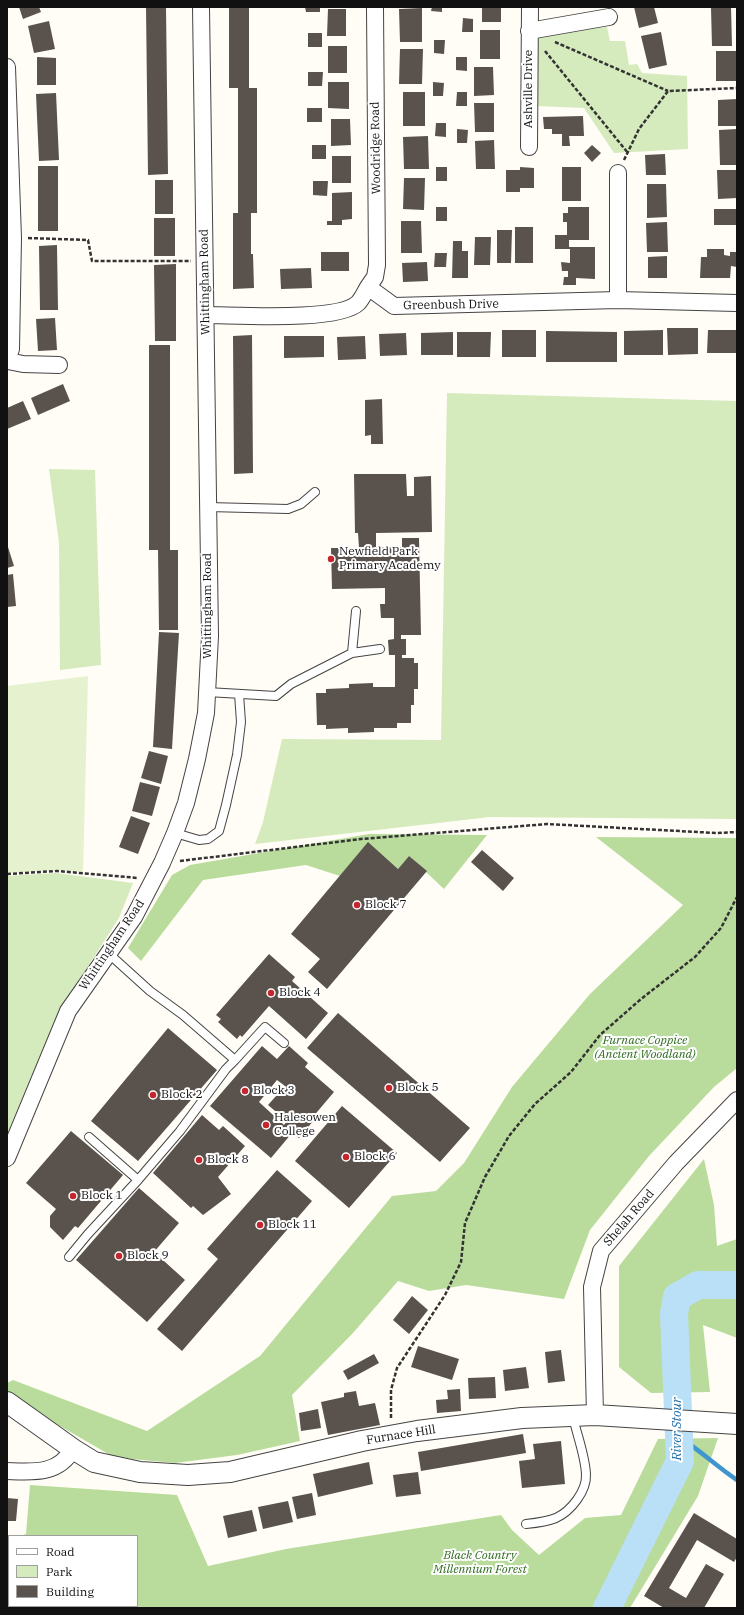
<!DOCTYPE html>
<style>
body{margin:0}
#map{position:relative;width:744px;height:1615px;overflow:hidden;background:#fffdf5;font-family:"IBM Plex Serif",serif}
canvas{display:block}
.frame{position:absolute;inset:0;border:8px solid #111;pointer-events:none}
.legend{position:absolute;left:8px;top:1535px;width:130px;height:72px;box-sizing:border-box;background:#fff;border:1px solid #a0a0a0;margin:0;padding:5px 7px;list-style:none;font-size:12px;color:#111}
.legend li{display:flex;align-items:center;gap:8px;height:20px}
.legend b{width:20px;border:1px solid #a0a0a0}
</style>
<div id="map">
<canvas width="744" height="1615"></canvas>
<div class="frame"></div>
<ul class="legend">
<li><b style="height:5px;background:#fff"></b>Road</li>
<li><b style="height:11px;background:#d5ebbd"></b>Park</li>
<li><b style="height:11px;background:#5a524d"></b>Building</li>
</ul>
</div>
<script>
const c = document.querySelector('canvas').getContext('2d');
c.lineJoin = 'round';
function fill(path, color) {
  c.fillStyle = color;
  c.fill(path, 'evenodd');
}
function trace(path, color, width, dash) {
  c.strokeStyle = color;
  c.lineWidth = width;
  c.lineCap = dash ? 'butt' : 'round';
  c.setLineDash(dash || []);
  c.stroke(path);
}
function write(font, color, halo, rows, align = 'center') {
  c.font = font + ' "IBM Plex Serif",serif';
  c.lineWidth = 4;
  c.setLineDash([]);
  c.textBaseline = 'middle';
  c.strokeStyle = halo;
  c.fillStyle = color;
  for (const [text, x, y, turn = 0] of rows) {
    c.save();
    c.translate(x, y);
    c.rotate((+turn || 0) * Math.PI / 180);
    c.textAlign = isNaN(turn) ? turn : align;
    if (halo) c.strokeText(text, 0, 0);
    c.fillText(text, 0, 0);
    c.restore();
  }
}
fill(new Path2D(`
 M607 27 610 41H625L629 65 637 64 642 73 687 76 688 149 614 153 584 108 536 106 538 33Z
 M447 393 737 401V819L490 817 255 844 263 822 282 739 441 740Z
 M49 469 95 470 101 665 60 670 59 543Z
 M56 873 133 883 119 918 60 1010 7 1136V876Z`), '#d5ebbd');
fill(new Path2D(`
 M369 834 487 835 444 889 409 856 398 869 368 843 340 876 306 865 203 880 141 961 128 948 172 875 190 865Z
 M596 837 737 838V1068L714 1087 649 1156 590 1230 564 1299 466 1285 429 1291 398 1281 353 1333 292 1395 300 1441 237 1455 175 1463 132 1459 110 1455 15 1400 7 1391V1383L13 1380 147 1431 260 1356 392 1196 436 1191 464 1163 512 1087 590 994 683 905Z
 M704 1159 714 1205 717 1246 737 1239V1338L703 1325 710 1392 651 1393 619 1367V1266Z
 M718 1438 698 1496 630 1608H7V1542L9 1541V1606H137V1536H20L26 1534 30 1485 177 1495 208 1566 286 1549 501 1515 512 1530 539 1555 585 1518 621 1515 658 1439Z`), '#b9dc9c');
fill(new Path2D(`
 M88 676 83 872 57 870 7 873V686Z`), '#e6f2cf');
trace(new Path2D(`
 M679 1437C700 1450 717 1467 737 1480`), '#3f96cf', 4.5);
trace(new Path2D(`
 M607 1608 680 1461 674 1313 677 1297 698 1285H737`), '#b9e0f7', 28);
fill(new Path2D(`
 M19 7H39L41 12 23 19Z
 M146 7H166L168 174 148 175Z
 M229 7H249V88H257V213H251V254H253L254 288 233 289V213H238V88H229Z
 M305 7H320V12H306Z
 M432 7H442V12L431 11Z
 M482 7H501V22H482Z
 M634 7H654L658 23 639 28Z
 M731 7 732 46H712L711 8Z
 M422 8V42H400L399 9Z
 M328 9H346V36H327Z
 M463 18 473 19V32H462Z
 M49 21 55 49 34 53 28 26Z
 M480 30H500V59H480Z
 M661 32 667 65 649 69 641 36Z
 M308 33H322V47H308Z
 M434 40H445L444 54 434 53Z
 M328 46H347V73H328Z
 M400 49H423L422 84H399Z
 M716 51H737V81H716Z
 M37 57 56 58V85H37Z
 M456 57H467V71L456 70Z
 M474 67H493L494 95 474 96Z
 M308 72H323L322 86H308Z
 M328 82H349V109L328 108Z
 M433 82 444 83 443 96H433Z
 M403 92H425V126H403Z
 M457 92H467V106H456Z
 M56 93 59 160 39 161 36 94Z
 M737 99V126H718V100Z
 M474 103H494V132H475Z
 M307 108H322V122H307Z
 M583 116 584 136H569L570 146H562V134H552V129H544L543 117Z
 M331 119H350L351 145 331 146Z
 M436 123H446V137L435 136Z
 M457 129 468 130 467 143H457Z
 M737 129V165H720L719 130Z
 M428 136 429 169H404L403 137Z
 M494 140 495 169H476L475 141Z
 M312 145H326V159H312Z
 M592 145 601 153 592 162 584 153Z
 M665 154 666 175H646L645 155Z
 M332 156H351V183H332Z
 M38 166H58V231H38Z
 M436 167H447V181H436Z
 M520 167 534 168V188H520V192H506V170H520Z
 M562 167H581V201H562Z
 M717 170H737V198L718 199Z
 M404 178H425L424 210 403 209Z
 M155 180H173V214H155Z
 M313 181H328L327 196 313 195Z
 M647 184H666L667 217 647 218Z
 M352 192V219L342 220V225H327V221H332V193Z
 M436 207H447V221H436Z
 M568 207H589V240H569V247H595V279L576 278V285H563L564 277H568V271H562L561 262 570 263V249H555V235H567V222H563V213H568Z
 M714 209H737V225H714Z
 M154 218H175V256H154Z
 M401 221H421L422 253H401Z
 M667 222 668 252H647L646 223Z
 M515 227H533V263H515Z
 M497 230H512L511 263H497Z
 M475 237H491L490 265H474Z
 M453 241H462V251H468V278H452Z
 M57 245 58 310H40L39 246Z
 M707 249H724V255L730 256V252H737V267L731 266 730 278H700L701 257H707Z
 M321 252H349V271H321Z
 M435 253H447L446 267H434Z
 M667 256V278H648V257Z
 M427 262 428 281 403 282 402 263Z
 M176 264V341H155L154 265Z
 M311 268 312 288 281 289 280 269Z
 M55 318 57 350 38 351 36 319Z
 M667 328H698V354L668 355Z
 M502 330H536V357H502Z
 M663 330V355H624V331Z
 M708 330H737V353H707Z
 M546 331 617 332V362H546Z
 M453 332V355H421V333Z
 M457 332H491L490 357H457Z
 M406 333 407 355 380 356 379 334Z
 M252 335 253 473 234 474 233 336Z
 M284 336H324V357L284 358Z
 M365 336 366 359 338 360 337 337Z
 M149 345H170V550H178V630H159L158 550H149Z
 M63 384 70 401 38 415 31 398Z
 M382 399 383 444H371V435L365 436V400Z
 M23 401 31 419 7 429V408Z
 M354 474H406L407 496H414V477L431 476 432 532 376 533V547H402V538H419L421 635H401V639H406V655H402V658H414V663H418V689H414V705H411V723H397V728H374V732L348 733V728L326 729V725H317L316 693H326V689L349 688V684L373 683V687H395V655H389L388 640 394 639V618H381L380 604H385V588L332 589 331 548H359L358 533H355Z
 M8 547 14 566 7 568V548Z
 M13 574 16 606 7 607V575Z
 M159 632 179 633 172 749 153 747Z
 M149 751 168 756 161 784 141 778Z
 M140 782 160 787 152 816 132 811Z
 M131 816 150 823 138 854 119 847Z
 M368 842 398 869 409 856 427 871 327 989 308 972 320 959 291 934Z
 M482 850 514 878 503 891 471 862Z
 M269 954 295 977 292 981 328 1013 306 1039 269 1006 242 1037 240 1035 237 1039 218 1022 221 1019 216 1015Z
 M338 1013 470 1128 440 1162 307 1048Z
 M168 1028 217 1070 138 1161 91 1121Z
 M262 1046 277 1059 289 1046 308 1063 305 1067 334 1092 312 1118 314 1120 299 1138 292 1133 271 1158 210 1106ZM277 1080 285 1086 268 1105 287 1121 284 1125 259 1102Z
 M342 1106 397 1153 349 1208 295 1161Z
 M202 1115 219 1130 223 1126 245 1146 218 1177 231 1194 203 1215 193 1206 191 1208 153 1173Z
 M71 1131 123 1175 78 1228 75 1226 63 1240 50 1227V1216L56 1209 26 1183Z
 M277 1170 312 1201 182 1351 157 1329 218 1259 207 1249Z
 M139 1188 179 1223 154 1252 185 1280 147 1322 76 1260Z
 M412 1296 428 1310 409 1334 393 1320Z
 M418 1346 459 1359 452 1380 411 1367Z
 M561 1350 565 1381 548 1383 545 1352Z
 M374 1354 379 1363 348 1380 343 1371Z
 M526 1367 529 1388 505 1391 503 1370Z
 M495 1377 496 1398 469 1399 468 1378Z
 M460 1389 461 1411 437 1413 436 1400 448 1399 447 1390Z
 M356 1391 359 1406 375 1403 380 1425 328 1435 321 1402 344 1397V1393Z
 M318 1409 321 1428 301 1431 299 1413Z
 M523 1434 526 1453 421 1471 418 1452Z
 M561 1441 565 1484 522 1488 519 1461 535 1459 533 1444Z
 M369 1462 373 1484 318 1497 313 1474Z
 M418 1472 421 1494 396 1497 393 1475Z
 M312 1493 316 1515 297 1519 292 1497Z
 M7 1498 18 1499 16 1521H7Z
 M288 1501 293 1522 263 1529 258 1507Z
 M252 1510 257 1531 228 1538 223 1516Z
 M694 1513 737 1539V1557L734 1562 697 1540 669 1588 686 1598 706 1564 724 1574 704 1608H664L644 1596Z`), '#5a524d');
const service = new Path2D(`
 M208 507 288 509 301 504 315 492
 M352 653 356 611
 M207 692 276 696 291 684 352 653 380 649
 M175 833 199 840 208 839 219 831 226 805 237 755 241 722 239 694
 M108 953 150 991 183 1015 235 1060 265 1027 284 1043
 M138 1180 180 1131 226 1069 235 1060
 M69 1257 88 1234 138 1180 89 1137
 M526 1524C536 1523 546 1522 556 1518 571 1511 587 1491 586 1474 585 1455 577 1435 573 1417`);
const minor = new Path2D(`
 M529 31 609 17
 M7 67 13 238 11 349 7 361
 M529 147 530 7
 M368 287 375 277 377 265 375 7
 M618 300V173
 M206 315C235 315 339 322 358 303 362 299 365 292 368 287L394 306 618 300 737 303
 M8 361 23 364 59 365
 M7 1158 68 1011 134 917 162 863 175 833 186 803 197 759 206 713 210 636 201 7
 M595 1415 592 1287 601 1251 676 1163 737 1100
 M7 1471C33 1472 58 1475 73 1449`);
const tertiary = new Path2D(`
 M7 1402 73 1449 94 1462 140 1472 188 1475 230 1472 362 1441 417 1431 522 1418 595 1415 737 1424`);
trace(service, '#444', 10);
trace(minor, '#444', 18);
trace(tertiary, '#444', 22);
trace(new Path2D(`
 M555 42 668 91
 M545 51 628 153
 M624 160 639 129 668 91 737 88
 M28 238 88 240 92 261H191
 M180 861 361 839 547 824 716 833 737 832
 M7 874 57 871 138 878
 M391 1418V1390L397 1368 445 1295 461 1262 465 1223 485 1177 509 1136 535 1104 571 1072 600 1035 641 999 695 957 721 928 737 897`), '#333', 2.5, [4, 2]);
trace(service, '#fff', 8);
trace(minor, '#fff', 16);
trace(tertiary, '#fff', 20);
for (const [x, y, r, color] of [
 [331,559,4,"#c4262e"],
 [357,905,4,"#c4262e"],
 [271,993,4,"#c4262e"],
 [389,1088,4,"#c4262e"],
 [245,1091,4,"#c4262e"],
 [153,1095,4,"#c4262e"],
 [266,1125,4,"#c4262e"],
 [346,1157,4,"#c4262e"],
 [199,1160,4,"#c4262e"],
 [73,1196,4,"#c4262e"],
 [260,1225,4,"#c4262e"],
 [119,1256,4,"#c4262e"]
]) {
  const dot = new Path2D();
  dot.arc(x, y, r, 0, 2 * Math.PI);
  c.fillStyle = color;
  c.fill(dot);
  trace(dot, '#fff', 1.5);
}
write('12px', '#111', '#fff', [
 ["Ashville Drive",529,89,-90],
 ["Woodridge Road",376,148,-91],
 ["Whittingham Road",205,282,-91],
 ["Greenbush Drive",451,305,-1],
 ["Whittingham Road",208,606,-90],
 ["Whittingham Road",112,945,-56],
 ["Shelah Road",629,1218,-49],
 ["Furnace Hill",401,1435,-9]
]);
write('12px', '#111', '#fff', [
 ["Newfield Park",339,552],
 ["Primary Academy",339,566],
 ["Block 7",365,905],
 ["Block 4",279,993],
 ["Block 5",397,1088],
 ["Block 3",253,1091],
 ["Block 2",161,1095],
 ["Halesowen",274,1118],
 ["College",274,1132],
 ["Block 6",354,1157],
 ["Block 8",207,1160],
 ["Block 1",81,1196],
 ["Block 11",268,1225],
 ["Block 9",127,1256]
], 'left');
write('italic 12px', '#2f6b1f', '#fff', [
 ["Furnace Coppice",645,1041],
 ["(Ancient Woodland)",645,1055],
 ["Black Country",480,1556],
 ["Millennium Forest",480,1570]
]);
write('italic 13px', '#1768a6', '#fff', [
 ["River Stour",677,1429,-90]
]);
</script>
